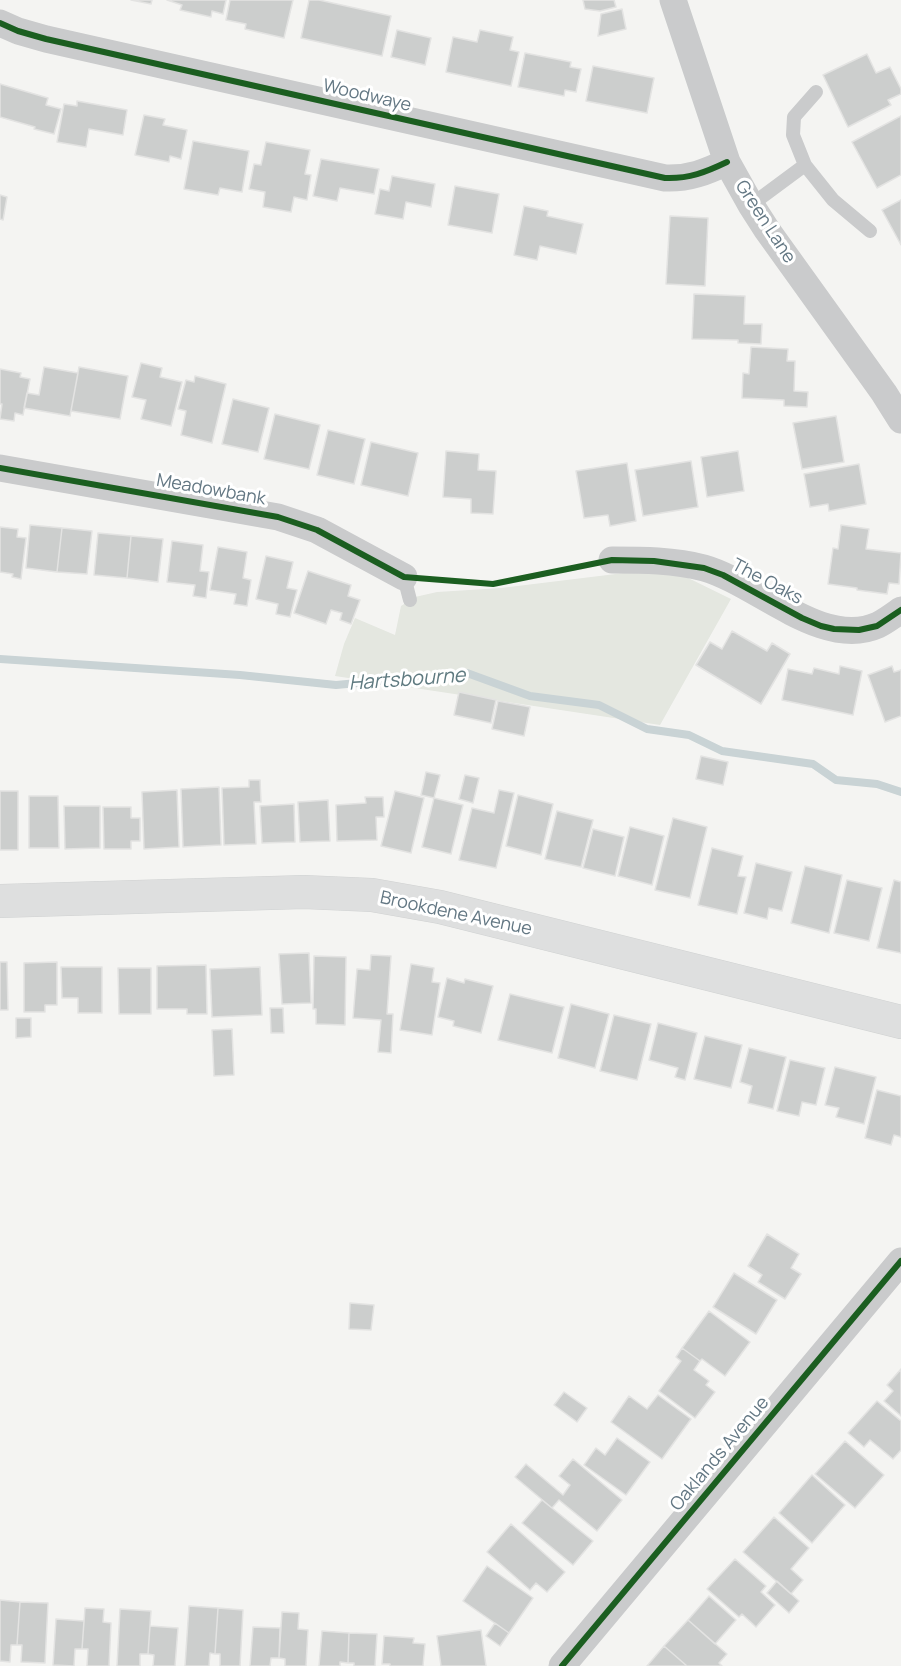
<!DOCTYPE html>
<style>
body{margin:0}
canvas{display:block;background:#f4f4f2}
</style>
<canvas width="901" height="1666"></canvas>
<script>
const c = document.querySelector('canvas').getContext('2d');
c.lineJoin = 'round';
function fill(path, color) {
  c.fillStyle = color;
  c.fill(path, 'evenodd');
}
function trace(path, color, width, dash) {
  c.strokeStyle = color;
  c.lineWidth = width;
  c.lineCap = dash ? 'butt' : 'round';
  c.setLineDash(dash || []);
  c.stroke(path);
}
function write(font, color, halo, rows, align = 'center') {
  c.font = font + ' Manrope,sans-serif';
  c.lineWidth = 6;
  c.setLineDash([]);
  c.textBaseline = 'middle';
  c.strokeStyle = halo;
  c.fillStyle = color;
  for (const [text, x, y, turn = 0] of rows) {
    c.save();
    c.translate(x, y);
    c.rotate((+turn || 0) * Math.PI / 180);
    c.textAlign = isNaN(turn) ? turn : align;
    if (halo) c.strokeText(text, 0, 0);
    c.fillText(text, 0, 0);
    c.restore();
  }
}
fill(new Path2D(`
 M632 572 680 574 731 599 660 725 335 676 344 644 355 618 395 635 401 606 415 597 437 592 501 588Z`), '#e4e7e0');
trace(new Path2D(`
 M0 659 240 675 336 685 467 673 530 696 599 705 647 729 689 735 722 751 813 764 836 780 877 784 901 792`), '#c9d3d5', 8);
const building = new Path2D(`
 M131 0H152L151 4Z
 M167 0H226L223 14 212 11 211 17 180 10 182 5Z
 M230 0H293L284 38 245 29 246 24 226 20Z
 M309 0H319L391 16 382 56 301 38Z
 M583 0H614L616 7 600 11 585 9Z
 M622 9 626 29 598 36 601 14Z
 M397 30 431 38 425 65 391 57Z
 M480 30 513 37 510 50 519 52 511 86 446 72 453 37 477 42Z
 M525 53 571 62 570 67 581 69 576 92 565 90 564 96 518 87Z
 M867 54 876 73 890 67 901 89V94L888 100 891 105 848 127 823 75Z
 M593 66 654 78 647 113 586 101Z
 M0 84 48 98 46 105 61 109 54 134 34 129 35 127 0 117Z
 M77 101 127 110 123 135 89 129 86 147 57 142 64 104 77 106Z
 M144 115 165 119 163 125 187 130 181 159 170 156 169 162 135 155Z
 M901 116V175L877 188 852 142Z
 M193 141 249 151 242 192 220 188 218 195 184 189Z
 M266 142 310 150 305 174 311 175 307 200 294 197 291 212 263 207 265 192 249 189 254 164 261 165Z
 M321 159 379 169 374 194 340 188 337 201 313 196Z
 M392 176 435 184 431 207 406 202 403 219 375 214 380 189 389 191Z
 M455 186 499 194 492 233 448 225Z
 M0 195 7 197 3 220 0 219Z
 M901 200V245L882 210Z
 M524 206 548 211 547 216 583 224 576 254 540 246 537 260 514 255Z
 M670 216 708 218 705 286 666 284Z
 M694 294 745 296 744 324H762L761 344 738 343V340L692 339Z
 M751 347 788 349 787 361H795L794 391 808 392 807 407 784 406V400L742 398 743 373 749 374Z
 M141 363 162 368 160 377 182 382 171 426 141 419 146 400 132 397Z
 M44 367 78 373 70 416 24 408 27 393 39 395Z
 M79 367 128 376 120 419 71 411Z
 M0 369 21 373 20 377 30 379 23 415 15 413 14 421 0 419 2 404H0Z
 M195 376 226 384 212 443 181 435 186 411 178 409 186 380 194 382Z
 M233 399 269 408 258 452 222 444Z
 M275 414 320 425 309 469 264 459Z
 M836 416 844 462 802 469 793 423Z
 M328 430 365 439 354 484 317 475Z
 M371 442 418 453 408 496 361 485Z
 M446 451 479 454 478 470 496 471 493 514 471 513V499L443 497Z
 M738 451 744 491 707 497 701 457Z
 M691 461 698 507 643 516 635 470Z
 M627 463 636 521 610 526 608 515 584 518 576 471Z
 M859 464 866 504 829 511 828 504 810 507 804 474Z
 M30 525 62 528 57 572 26 568Z
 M841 525 869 529 866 549 901 553 899 584 889 583 887 594 857 590V588L828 584 833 548 838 549Z
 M0 527 18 529 17 537 26 538 21 579 12 577 13 574 0 572Z
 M62 528 92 531 87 574 57 572Z
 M98 533 131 536 127 578 94 575Z
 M131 536 163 539 158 582 127 578Z
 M172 541 203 545 200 571 209 572 206 598 193 596 195 585 167 582Z
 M218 547 247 552 243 578 251 580 247 606 234 604 236 594 210 590Z
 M266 556 293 562 287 588 297 590 290 617 276 614 278 604 256 599Z
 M308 571 351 585 348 596 360 600 351 624 340 620 342 613 331 610 326 624 294 613Z
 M732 631 767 651 772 643 790 654 761 704 696 665 710 642 722 649Z
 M840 666 862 671 853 715 782 700 788 669 812 674 814 668 839 674Z
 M892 666 894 672 901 670V716L885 722 868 675Z
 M459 692 496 700 491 723 454 715Z
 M498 701 530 707 524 736 492 729Z
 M701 756 728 762 723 785 696 779Z
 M426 772 440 775 434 798 421 795Z
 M465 775 479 778 473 803 459 799Z
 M249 780H260L261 802H254L256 844 224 845 222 788 249 787Z
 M219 787 221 845 183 847 181 789Z
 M177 790 179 847 144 849 142 792Z
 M499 790 514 793 496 868 459 860 472 808 494 813Z
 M0 791H18V850H0Z
 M395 791 424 798 411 853 381 846Z
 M518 795 553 804 541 855 506 846Z
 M29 796H58L59 848H29Z
 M365 797H383L384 817H376L377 840 337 841 336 805 366 803Z
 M434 798 463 805 451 854 422 847Z
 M328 800 330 841 300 842 298 802Z
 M294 804 295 842 262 843 260 806Z
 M64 806H100V848L65 849Z
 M103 807H131V818H140V841H131V849H104Z
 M557 811 593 820 581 867 545 859Z
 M673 818 707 827 690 898 655 890Z
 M630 827 664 836 652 885 618 876Z
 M593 829 624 837 615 876 583 868Z
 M712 848 743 856 738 876 746 877 737 914 698 905Z
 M756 863 792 872 782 911 769 908 767 919 744 913Z
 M805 866 842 875 829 933 791 923Z
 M847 880 882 888 869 941 834 933Z
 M894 880 901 882V953L877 948Z
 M309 953 311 1003 282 1004 279 954Z
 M371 955 391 956 387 1014H393L391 1053 378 1052 381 1020 353 1018 357 969 370 970Z
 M314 956 346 957 345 1025 316 1024V1009H313Z
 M0 962H7L8 1010H0Z
 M57 962V1005H45V1012H24V963Z
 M411 964 434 968 432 982 440 983 432 1035 400 1030Z
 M206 965 207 1014H187V1009H157V966Z
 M61 967H102V1013H78V998H62Z
 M260 967 262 1015 212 1017 210 969Z
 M118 968H151V1014H119Z
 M447 978 464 983 465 979 493 986 481 1033 453 1026 454 1021 438 1017Z
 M510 994 564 1007 552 1053 498 1040Z
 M571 1004 609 1014 595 1068 558 1058Z
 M270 1008H283L284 1033H271Z
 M614 1015 651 1024 637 1080 600 1071Z
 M16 1018H31V1037L16 1038Z
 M658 1023 697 1033 685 1080 675 1077 678 1068 649 1060Z
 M232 1029 234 1075 214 1076 212 1030Z
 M705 1036 742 1045 731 1088 694 1079Z
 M749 1048 786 1057 773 1109 748 1103 752 1086 740 1082Z
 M790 1060 825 1068 816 1105 802 1102 799 1116 777 1111Z
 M835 1067 876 1077 864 1124 836 1117 839 1108 825 1105Z
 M877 1090 901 1096V1137L894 1135 891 1145 865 1138Z
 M767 1234 799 1254 791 1268 801 1274 785 1299 758 1282 762 1275 748 1266Z
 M734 1273 777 1300 756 1334 713 1307Z
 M350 1303 374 1305 371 1330 349 1329Z
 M709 1311 750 1342 725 1376 702 1359 700 1361 682 1348Z
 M682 1348 700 1361 694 1370 709 1381 706 1385 715 1392 695 1418 659 1391 681 1361 676 1357Z
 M901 1369V1416L884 1401 893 1391 887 1385Z
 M564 1392 587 1408 577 1422 554 1405Z
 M658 1395 691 1419 662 1459 611 1422 629 1396 647 1409Z
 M877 1401 901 1421V1450L893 1459 870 1440 864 1447 848 1433Z
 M617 1438 650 1462 626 1495 584 1465 596 1448 605 1455Z
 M845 1441 884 1475 855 1508 815 1474Z
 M573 1459 622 1500 597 1531 559 1500 552 1508 515 1477 526 1464 563 1495 570 1485 559 1476Z
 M812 1475 845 1505 812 1543 779 1513Z
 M542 1500 593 1541 573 1565 522 1523Z
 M774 1517 809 1548 791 1569 803 1580 791 1594 743 1552Z
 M511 1524 565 1572 547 1592 536 1583 530 1590 487 1552Z
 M735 1559 766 1586 761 1592 775 1605 756 1627 742 1614 739 1617 707 1589Z
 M487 1566 533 1598 509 1633 463 1601Z
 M777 1581 799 1601 789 1613 767 1593Z
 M709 1596 736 1620 715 1644 688 1620Z
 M0 1600 20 1602 17 1645H11L10 1662 0 1661Z
 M20 1602 48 1603 45 1663 21 1662 22 1645H17Z
 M189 1606 218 1608 215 1654 210 1653 209 1666H185Z
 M85 1608 104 1609 103 1622 111 1623 109 1666H87L88 1649H82Z
 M218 1608 243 1610 240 1666H220V1654H215Z
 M120 1609 151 1611 148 1654H140V1666H117Z
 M282 1612 299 1613 298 1629 308 1630 306 1666H285V1659L279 1658Z
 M56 1619 84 1621 82 1649H75L74 1666 53 1665Z
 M688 1620 727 1654 719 1663 722 1666H687L664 1646Z
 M495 1623 509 1633 500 1646 486 1636Z
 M150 1626 178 1628 175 1666H153L154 1655 148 1654Z
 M253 1627 280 1628 279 1658H271L270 1666H250Z
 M481 1630 486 1666H441L437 1636Z
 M322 1631 349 1633 348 1663 340 1662V1666H319Z
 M349 1633 377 1634 375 1666H354V1663H348Z
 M384 1636 414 1638 413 1643 425 1644 423 1666H390V1664H382Z
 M664 1646 687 1666H647Z`);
fill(building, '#cccecd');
trace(building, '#e3e3e2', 1.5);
const secondary = new Path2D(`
 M0 901 304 892 372 895 440 907 901 1022`);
trace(secondary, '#d0d2d2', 34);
trace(new Path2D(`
 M816 92 794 117 793 135 805 165 833 200 870 231
 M751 205 805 165
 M404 577 410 600`), '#cacbcc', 14);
trace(new Path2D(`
 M673 0 727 162 751 205 767 230 884 393 901 420
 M0 23 18 31 46 39 665 178C689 179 706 172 727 162
 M0 468 278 517 317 530 404 577
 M612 560C642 560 674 560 704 568 757 583 823 650 878 625 886 621 894 615 901 610
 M562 1666 901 1261`), '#cacbcc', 27);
trace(secondary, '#dedfdf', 33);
trace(new Path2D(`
 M0 23 18 31 46 39 665 178C689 179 706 172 727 162
 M0 468 278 517 317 530 404 577 493 584 612 560 654 561 704 568 723 575 802 618 821 626 834 629 859 630 877 626 901 610
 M562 1666 901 1261`), '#1b5e20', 6);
write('18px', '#637783', '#fff', [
 ["Woodwaye",367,96,13],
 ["Green Lane",765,222,57],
 ["Meadowbank",211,490,10],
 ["The Oaks",767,582,28],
 ["Brookdene Avenue",456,914,12],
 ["Oaklands Avenue",720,1454,-50]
]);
write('italic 20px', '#5f7a80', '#fff', [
 ["Hartsbourne",407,680,-4]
]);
</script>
